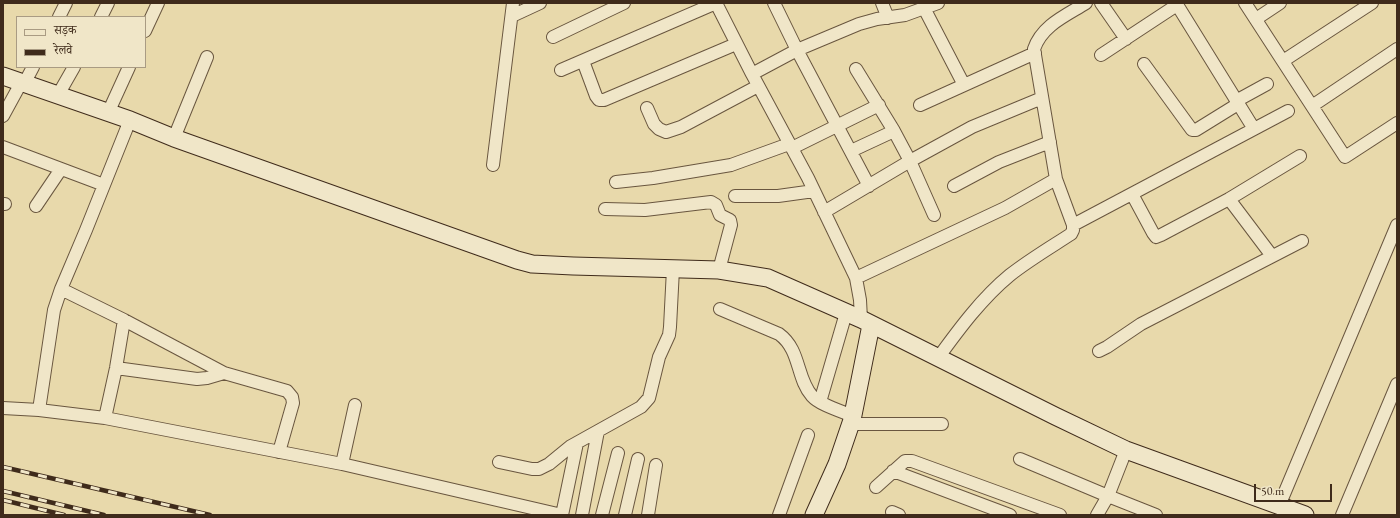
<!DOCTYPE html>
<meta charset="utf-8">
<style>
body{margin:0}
#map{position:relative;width:1400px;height:518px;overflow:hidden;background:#e8d9ab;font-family:"EB Garamond","Noto Serif Devanagari",serif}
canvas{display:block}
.frame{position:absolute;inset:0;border:4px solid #3f2b1b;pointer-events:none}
.legend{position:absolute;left:16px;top:16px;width:130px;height:52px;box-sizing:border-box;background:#f0e6c8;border:1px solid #a99b83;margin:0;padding:5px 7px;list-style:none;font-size:12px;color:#3f2b1b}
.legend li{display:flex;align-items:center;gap:8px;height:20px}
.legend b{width:20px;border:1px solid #a99b83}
.scale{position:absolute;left:1254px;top:484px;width:78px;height:18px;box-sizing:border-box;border:2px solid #3f2b1b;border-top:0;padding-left:5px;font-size:12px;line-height:14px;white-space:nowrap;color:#3f2b1b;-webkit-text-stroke:3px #f0e6c8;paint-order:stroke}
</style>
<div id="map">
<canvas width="1400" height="518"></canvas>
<div class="frame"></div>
<ul class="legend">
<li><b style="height:5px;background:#f0e6c8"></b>सड़क</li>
<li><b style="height:5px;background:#3f2b1b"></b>रेलवे</li>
</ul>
<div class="scale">50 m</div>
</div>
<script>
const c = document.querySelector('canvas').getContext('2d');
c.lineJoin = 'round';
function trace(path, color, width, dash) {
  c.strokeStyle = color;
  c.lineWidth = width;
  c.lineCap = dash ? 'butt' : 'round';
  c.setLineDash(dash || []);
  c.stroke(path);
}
const street = new Path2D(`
 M716 3 752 74 808 178 856 278 860 300 861 319
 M774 3 797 50 869 186
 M882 3 888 18
 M1101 3 1126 39
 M1176 3 1254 129
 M1245 3 1345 157 1397 123
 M924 8 964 85
 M512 16 540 3
 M59 17 66 3
 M101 17 108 3
 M1256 19 1280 3
 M145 31 158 3
 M553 37 624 3
 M1101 55 1177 5
 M583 61 596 96 599 100H604L736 44
 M1283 61 1372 3
 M1144 64 1192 130H1196L1238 104
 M856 69 894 131 910 161 934 215
 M561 70 716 3
 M752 74 797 50 859 24 877 19 905 15 938 3
 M24 84 33 67
 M58 95 74 67
 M1236 101 1267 84
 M920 105 1035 53
 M1312 106 1397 49
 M647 108 654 124 659 129 666 132 681 127 758 86
 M108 113 129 67
 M3 116 21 83
 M130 120 86 230 61 289 54 310 39 410 105 418 342 464 562 515
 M174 138 207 57
 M3 147 104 185
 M792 148 879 105
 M851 151 894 131
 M493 165 513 3
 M616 182 653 178 731 165 789 144
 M954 186 999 162 1050 142
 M1132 194 1153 233 1156 237 1161 235 1229 199 1300 156
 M735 196H778L814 191
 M1229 199 1272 256
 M3 204H5
 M36 206 61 169
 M605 209 645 210 711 202 716 205 720 215 730 220 731 225 719 270
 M824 212 910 161 972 127 1042 98
 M1073 225 1288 111
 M856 278 1005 208 1056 179
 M61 289 124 320 224 373
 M720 309 779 334C801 350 796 378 812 396 820 405 841 411 853 416
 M1099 351 1107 347 1141 324 1302 241
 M938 358C959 329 982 298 1010 275 1029 260 1051 247 1071 234L1073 230V225L1056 179 1034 49C1042 25 1067 15 1086 3
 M116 368 197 379 207 378 224 373 287 391 292 397 293 403 279 452
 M820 402 846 313
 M3 408 39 410
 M105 418 116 368 124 320
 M851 424H942
 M1020 459 1108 496 1156 515
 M499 462 532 469H539L549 464 571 446 641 407 649 398 659 357 669 335 670 327 673 269
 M342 464 355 405
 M893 471 1010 515
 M876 487 905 461H912L1060 515
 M1279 506 1397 225
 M892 512 899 515
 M562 515 577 443
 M582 515 598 431
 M602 515 618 453
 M625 515 638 459
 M648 515 656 465
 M779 515 808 435
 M1097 515 1108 496 1126 450
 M1342 515 1397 384`);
const secondary = new Path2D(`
 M3 76 130 120 174 138 517 260 532 264 573 266 719 270 768 278 861 319 1055 416 1126 450 1305 515
 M814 515 837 464 852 420 871 325`);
trace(street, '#69563f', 14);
trace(secondary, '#3f2b1b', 19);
trace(street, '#f0e6c8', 12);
trace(secondary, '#f0e6c8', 17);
const rail = new Path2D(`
 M3 467 210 515
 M3 491 104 515
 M3 500 64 515`);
trace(rail, '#3f2b1b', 4.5);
trace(rail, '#f0e6c8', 3, [9]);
</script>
